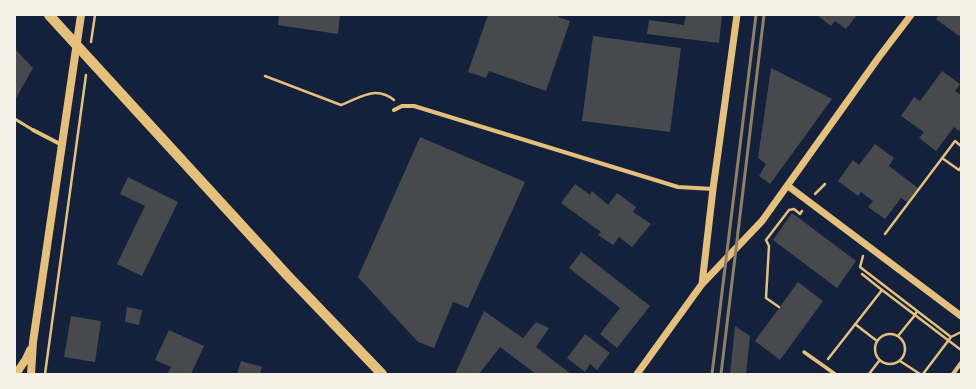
<!DOCTYPE html>
<style>
body{margin:0}
#map{position:relative;width:976px;height:389px;overflow:hidden;background:#14213d;font-family:"Titillium Web",sans-serif}
canvas{display:block}
.frame{position:absolute;inset:0;border:16px solid #f6f1e7;pointer-events:none}
</style>
<div id="map">
<canvas width="976" height="389"></canvas>
<div class="frame"></div>
</div>
<script>
const c = document.querySelector('canvas').getContext('2d');
c.lineJoin = 'round';
function fill(path, color) {
  c.fillStyle = color;
  c.fill(path, 'evenodd');
}
function trace(path, color, width, dash) {
  c.strokeStyle = color;
  c.lineWidth = width;
  c.lineCap = dash ? 'butt' : 'round';
  c.setLineDash(dash || []);
  c.stroke(path);
}
fill(new Path2D(`
 M279 15H340L338 34 278 25Z
 M488 15H559L558 17 570 21 546 91 489 71 486 78 468 72Z
 M686 15H722L719 43 647 34 649 20 684 25Z
 M817 15H857L846 29 835 21 831 26Z
 M939 15H961V33L959 36 936 19Z
 M593 36 681 48 670 132 582 121Z
 M15 49 33 68 15 100Z
 M771 68 832 99 770 184 759 176 766 164 758 158Z
 M942 71 960 84 955 91 961 95V128L959 131 954 127 936 151 919 138 924 132 901 116 914 97 920 101Z
 M420 137 525 182 468 308 453 302 434 348 418 342 358 277Z
 M875 144 894 158 889 166 918 188 907 202 901 198 885 219 868 207 873 201 861 192 858 196 838 181 853 160 859 165Z
 M128 177 178 202 142 276 117 264 145 206 120 194Z
 M575 184 590 195 592 191 608 205 617 193 636 207 633 212 651 224 632 247 619 237 613 245 598 235 601 232 561 203Z
 M792 213 856 261 837 288 773 240Z
 M581 252 650 306 617 348 600 334 620 308 569 268Z
 M798 282 823 301 780 360 755 341Z
 M127 307 142 310 139 325 125 322Z
 M484 311 523 338 536 322 549 328 536 347 571 374H536L500 347 479 374H455Z
 M71 316 101 321 95 362 64 357Z
 M735 326 750 336 746 374H730Z
 M169 330 204 346 191 374H172L168 373 171 367 155 360Z
 M585 334 610 353 597 370 590 364 585 372 567 358Z
 M241 361 262 367 260 374H237Z`), '#48494c');
trace(new Path2D(`
 M91 42 95 15
 M265 76 341 105C360 98 375 85 394 100
 M942 158 959 170 961 167
 M815 194 825 184
 M885 234 955 141 961 146
 M863 256 860 267 951 337 961 332
 M862 274 882 290
 M779 307 766 298 769 246 766 240 789 210 794 209 800 214 802 211
 M855 324 877 341
 M875 349a15 15 0 1 1 30 0a15 15 0 1 1-30 0Z
 M898 336 915 315 961 350
 M828 359 882 290 915 315 917 311
 M900 361 920 374
 M45 374 86 75
 M869 374 879 361
 M923 374 951 337`), '#e5c07b', 2.5);
trace(new Path2D(`
 M15 119 33 130`), '#e5c07b', 3);
trace(new Path2D(`
 M804 352 835 374`), '#e5c07b', 3.5);
trace(new Path2D(`
 M394 110 402 106H414L678 187 713 189
 M33 130 62 145
 M953 374 961 363`), '#e5c07b', 4);
trace(new Path2D(`
 M788 186 961 316
 M702 284 713 189 737 15
 M637 374 702 284 762 221 879 57 911 15`), '#e5c07b', 7);
trace(new Path2D(`
 M16 374 26 359 30 350
 M31 374 33 342 81 15`), '#e5c07b', 8);
trace(new Path2D(`
 M49 15 287 275 382 374`), '#e5c07b', 10);
trace(new Path2D(`
 M712 374 756 15
 M721 374 764 15`), '#918062', 3);
</script>
